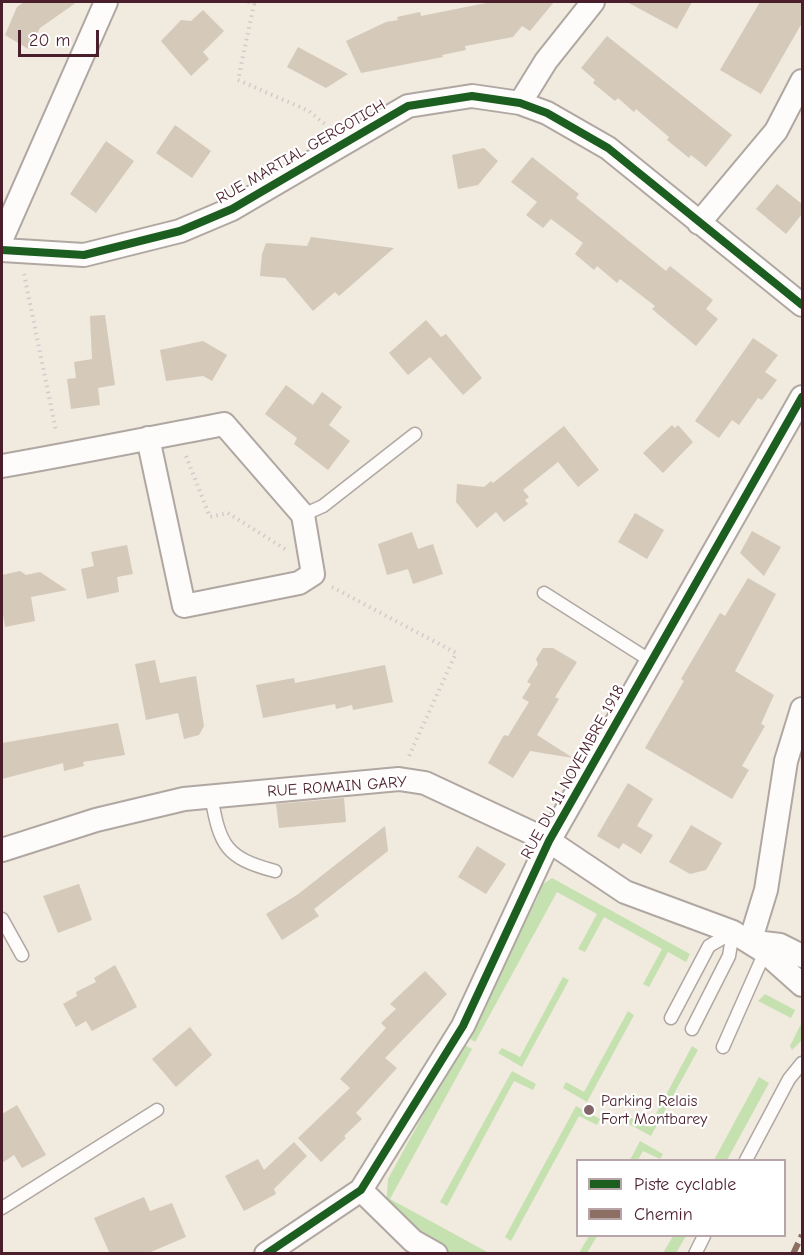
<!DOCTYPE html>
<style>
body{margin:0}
#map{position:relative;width:804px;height:1255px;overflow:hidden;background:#f0eadf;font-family:"Comic Neue",sans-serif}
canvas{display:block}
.frame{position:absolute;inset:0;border:3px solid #4a1f2b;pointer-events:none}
.legend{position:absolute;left:576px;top:1159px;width:210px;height:78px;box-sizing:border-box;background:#fff;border:2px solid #b7a5aa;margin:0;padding:8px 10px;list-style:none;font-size:18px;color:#4a1f2b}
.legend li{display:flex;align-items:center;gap:12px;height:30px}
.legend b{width:30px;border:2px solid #b7a5aa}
.scale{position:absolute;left:18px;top:30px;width:81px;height:27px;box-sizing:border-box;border:3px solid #4a1f2b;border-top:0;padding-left:8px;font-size:18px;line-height:21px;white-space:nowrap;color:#4a1f2b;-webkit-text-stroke:4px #fff;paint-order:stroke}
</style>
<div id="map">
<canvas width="804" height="1255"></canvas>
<div class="frame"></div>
<ul class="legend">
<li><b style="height:8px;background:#1b5e20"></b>Piste cyclable</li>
<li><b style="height:8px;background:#8d6e63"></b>Chemin</li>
</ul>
<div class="scale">20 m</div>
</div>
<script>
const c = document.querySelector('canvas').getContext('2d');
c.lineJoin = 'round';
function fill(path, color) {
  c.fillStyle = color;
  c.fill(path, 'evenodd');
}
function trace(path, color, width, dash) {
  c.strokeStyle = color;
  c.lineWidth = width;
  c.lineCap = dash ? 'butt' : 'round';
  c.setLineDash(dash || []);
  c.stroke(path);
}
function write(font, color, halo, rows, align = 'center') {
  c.font = font + ' "Comic Neue",sans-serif';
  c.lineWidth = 4.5;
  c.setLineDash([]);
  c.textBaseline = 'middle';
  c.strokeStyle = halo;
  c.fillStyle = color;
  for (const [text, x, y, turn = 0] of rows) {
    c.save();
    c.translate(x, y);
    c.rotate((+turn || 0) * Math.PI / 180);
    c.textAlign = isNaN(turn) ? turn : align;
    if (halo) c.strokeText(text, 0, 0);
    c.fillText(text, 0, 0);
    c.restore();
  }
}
fill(new Path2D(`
 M552 878 690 954 686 962 668 952 649 987 643 984 662 949 604 917 585 952 578 949 597 914 557 892 475 1042 469 1038 473 1031 469 1029 539 895 536 892 540 886Z
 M563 977 569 980 522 1067 498 1053 502 1048 520 1057Z
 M765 994 795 1010 791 1018 758 1001Z
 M628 1011 634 1015 587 1102 563 1088 566 1082 584 1092Z
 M802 1022V1040L792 1050 790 1046Z
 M465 1045 472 1049 390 1199 489 1253H447L386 1206 388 1179 458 1051 461 1052Z
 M692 1046 698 1050 651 1136 627 1123 630 1117 649 1127Z
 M512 1071 536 1084 533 1090 514 1081 447 1206 440 1202Z
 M759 1077 769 1083 727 1160H714Z
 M576 1106 600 1119 597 1125 579 1116 511 1241 505 1237Z
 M640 1141 663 1154 660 1159 643 1151 638 1160H630Z
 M589 1236H597L587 1253H579Z
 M673 1236H686L676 1253H663Z`), '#c6e1b0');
fill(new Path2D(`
 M24 2H77L40 28 28 49 5 35 17 7Z
 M491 2H554L530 31 522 26 513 37 465 46 466 50 442 55 443 57 361 73 346 41 386 22 398 20 397 17 420 12 421 16Z
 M627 2H692L677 29Z
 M760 2H802V23L761 94 720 70Z
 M203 10 224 31 203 52 209 59 191 76 161 41 181 20 191 21Z
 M607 36 732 135 706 167 691 155 689 158 667 140 669 137 636 109 634 112 618 98 615 101 593 83 595 80 581 68Z
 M298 47 348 74 326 88 287 67Z
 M175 125 211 151 192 178 156 153Z
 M106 141 134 161 96 213 70 194Z
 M484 148 498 161 478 185 458 189 452 155Z
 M532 157 579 194 576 198 666 271 670 266 713 300 706 309 718 319 696 346 652 309 655 306 620 279 617 283 597 266 594 270 575 254 583 243 551 219 543 228 526 215 537 202 511 182Z
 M777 184 802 204V214L786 234 756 209Z
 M311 237 394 248 339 296 335 292 313 311 285 278 260 276 262 254 266 243 307 246Z
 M105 315 115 385 98 388 100 405 71 409 67 379 76 378 74 362 92 359 90 316Z
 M426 320 441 337 446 334 482 378 463 395 430 357 408 375 389 353Z
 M753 338 778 355 765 372 777 380 762 400 758 398 739 425 732 420 719 438 695 421Z
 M203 341 227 355 212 381 203 376 166 381 160 350Z
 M286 385 313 405 322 392 342 407 329 425 350 441 328 470 294 444 297 438 265 414Z
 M672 425 675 428 678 425 693 442 663 473 643 453Z
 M564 426 599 470 578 487 558 462 523 490 529 497 525 500 528 504 504 522 496 512 477 528 456 502 457 484 484 487 491 481 493 483Z
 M635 513 664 530 647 559 618 542Z
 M752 531 781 547 764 576 740 553Z
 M412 532 418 549 433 544 443 574 413 584 408 569 387 575 378 544Z
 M127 545 133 574 117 577 119 592 87 599 81 569 94 566 91 552Z
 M20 571 26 575 40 572 67 590 31 597 35 621 5 627 2 608V575Z
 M748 578 776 594 735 671 774 695 761 724 765 726 742 766 749 770 732 799 645 748 684 681 681 679 720 613 725 616Z
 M543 648H553L577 662 555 697 559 699 537 735 573 758 530 751 513 778 488 763 504 735 508 736 529 702 522 698 531 684 527 682 538 664 536 659Z
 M155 660 160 683 196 676 204 726 199 735 184 739 178 713 146 720 135 664Z
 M385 665 393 702 353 710 352 705 336 709 335 704 263 718 256 685 294 678 295 683Z
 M118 723 125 755 83 762 84 766 64 771 63 763 2 779V743Z
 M628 783 653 799 637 826 653 835 641 854 623 843 619 849 597 836Z
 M344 798 346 822 279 828 276 804Z
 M691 825 722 843 706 870 690 874 669 862Z
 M385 826 388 851 314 909 319 916 282 940 266 914 297 895Z
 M477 846 506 864 486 894 458 877Z
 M79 884 92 920 58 933 43 896Z
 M115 965 137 1007 92 1031 86 1021 76 1027 63 1004 77 996 76 992 96 982 94 978Z
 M425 971 447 994 385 1058 397 1068 356 1113 362 1119 344 1136 346 1138 321 1162 298 1138 350 1088 340 1079 386 1028 381 1023 396 1009 390 1004Z
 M190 1027 212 1055 176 1087 152 1059Z
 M17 1105 46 1155 22 1168 14 1155 2 1163V1114Z
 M294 1142 307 1156 274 1189 276 1194 244 1211 225 1176 258 1159 264 1170Z
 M144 1197 150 1211 172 1203 186 1237 146 1254H110L94 1218Z`), '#d5c9ba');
const service = new Path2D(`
 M303 515 323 506 415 434
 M544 593 651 661
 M211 796C220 845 225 858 275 871
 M2 919 22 955
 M671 1018 709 946 733 932
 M692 1029 729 956 733 932
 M723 1047 765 952
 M746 1160 789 1079 802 1063
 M2 1208 157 1110
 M695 1254 704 1236`);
const minor = new Path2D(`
 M520 103 546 61 593 2
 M699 223 776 131 802 81
 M2 238 106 2
 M2 250 84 255 180 231 232 209 408 106 472 96 520 103 547 113 608 148 802 305
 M2 466C76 453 150 438 224 424L303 515 313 574 299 583 184 606 148 438
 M2 850 96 820 184 799 399 779 425 783 549 841 625 892 733 932 765 952 802 985
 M750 942 766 890 786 761 802 709
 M755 942 780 945 802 956
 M361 1190 413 1241 436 1254
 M266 1254 361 1190 463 1026 549 841 802 397`);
trace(service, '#b0a7a2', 15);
trace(minor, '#b0a7a2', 26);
trace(new Path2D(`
 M248 2 254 4 238 80 309 111 327 126
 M24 274 56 431
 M186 456 210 517 228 513 285 549
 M332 587 456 653 409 756`), '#d1cbcb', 4, [1.5, 4.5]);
trace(service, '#fdfcfa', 12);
trace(minor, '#fdfcfa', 22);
trace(new Path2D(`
 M793 1254 802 1235`), '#8d6e63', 6, [12, 6]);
trace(new Path2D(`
 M2 250 84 255 180 231 232 209 408 106 472 96 520 103 547 113 608 148 802 305
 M266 1254 361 1190 463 1026 549 841 802 397`), '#1b5e20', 8);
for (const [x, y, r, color] of [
 [589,1110,6,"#84666a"]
]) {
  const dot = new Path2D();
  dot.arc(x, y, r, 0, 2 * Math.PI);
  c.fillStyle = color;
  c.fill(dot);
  trace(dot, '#fff', 2);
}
write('16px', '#4a1f2b', '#fff', [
 ["RUE MARTIAL GERGOTICH",301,152,-30],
 ["RUE DU 11 NOVEMBRE 1918",573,772,-61],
 ["RUE ROMAIN GARY",337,787,-4]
]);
write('16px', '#4a1f2b', '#fff', [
 ["Parking Relais",601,1101],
 ["Fort Montbarey",601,1119]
], 'left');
</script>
